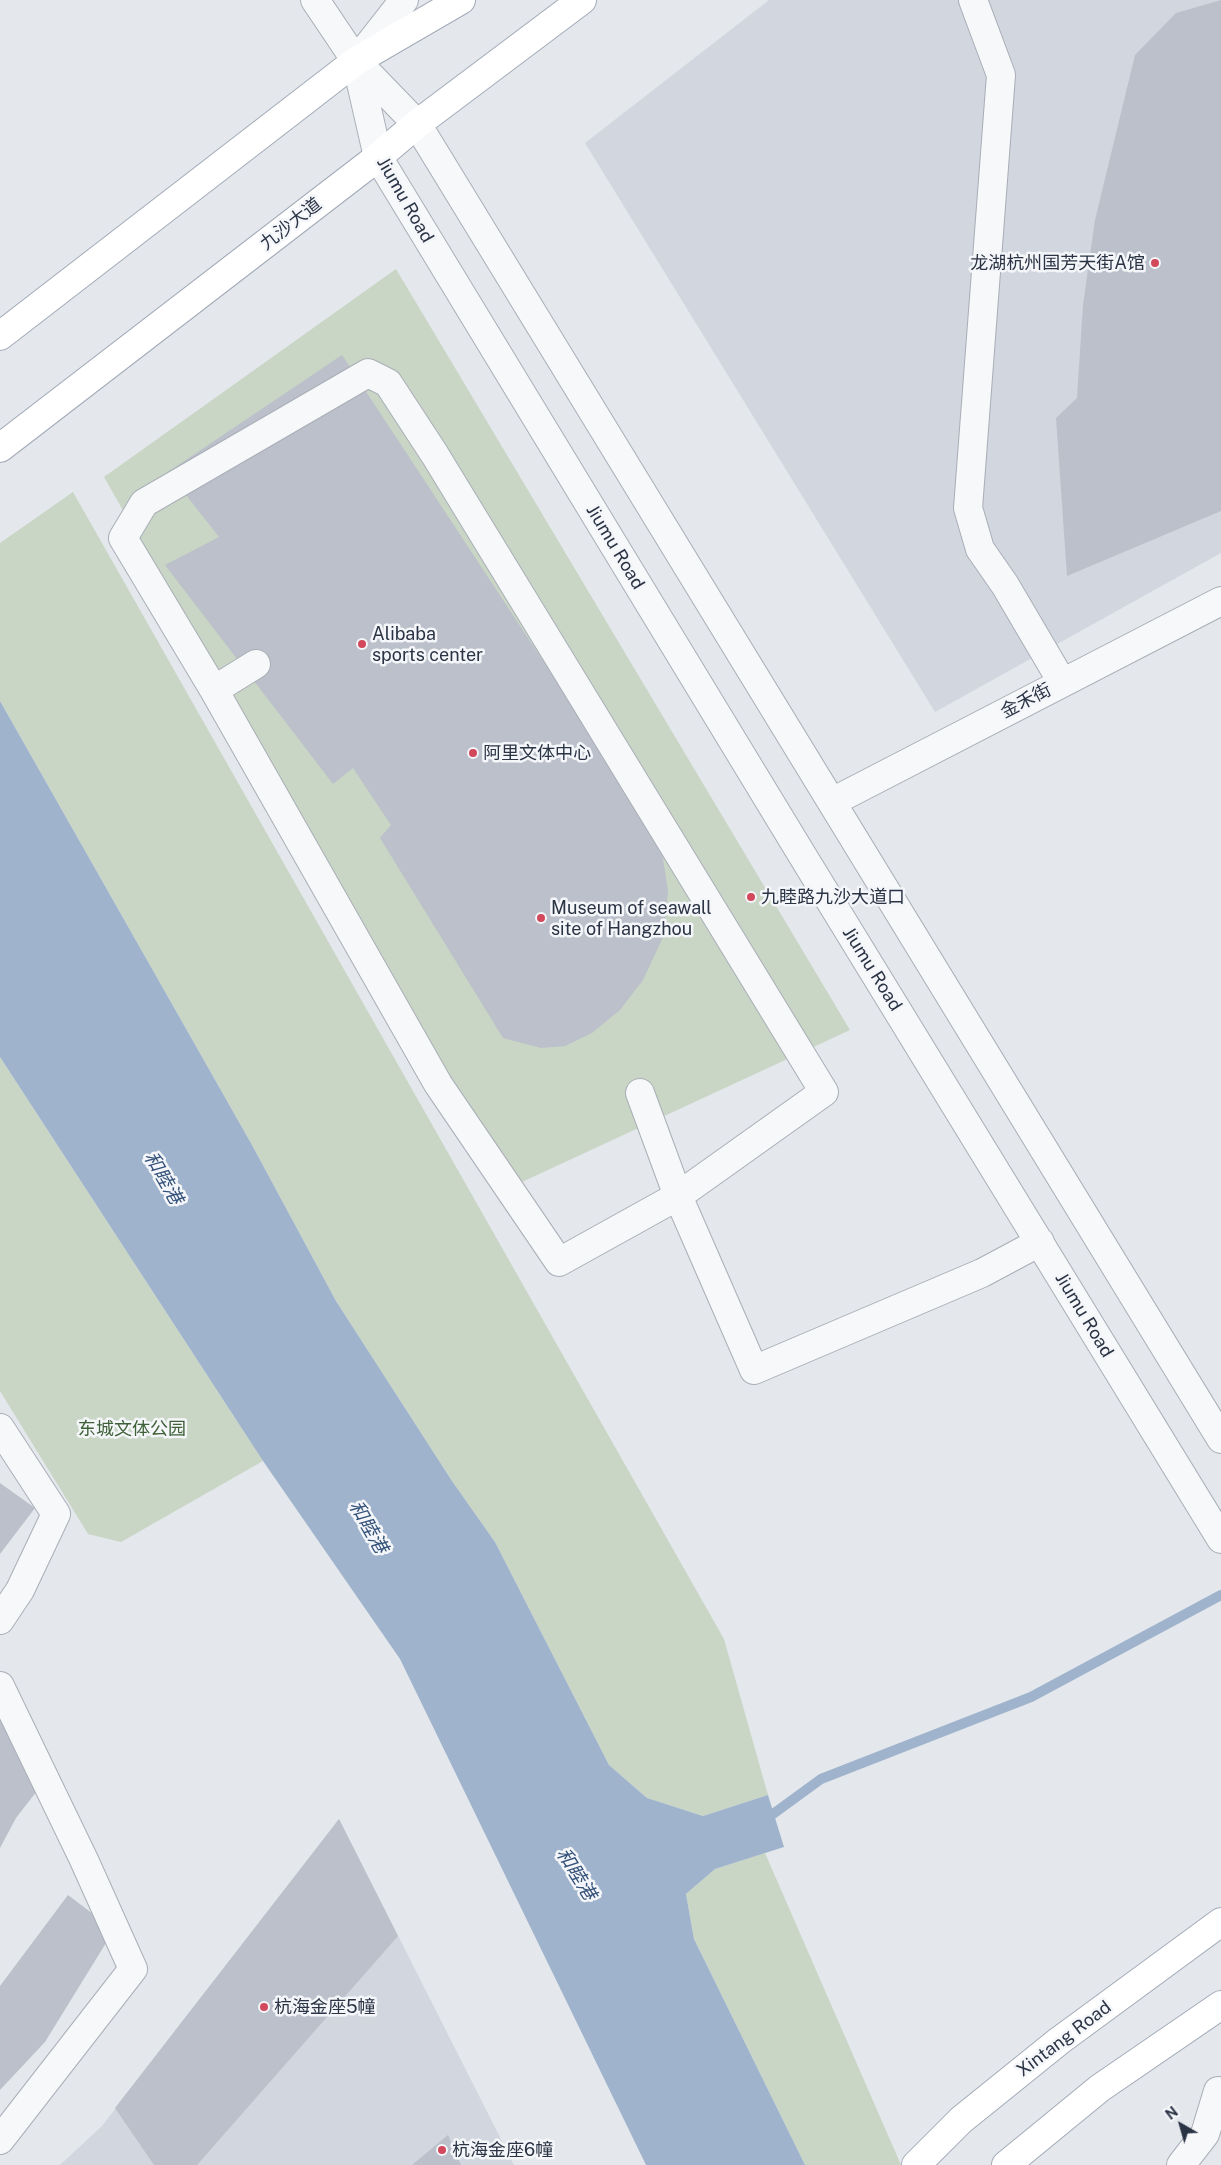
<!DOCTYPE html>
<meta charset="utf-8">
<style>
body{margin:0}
#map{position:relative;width:1221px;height:2165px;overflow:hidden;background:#e4e7ec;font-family:"Public Sans",sans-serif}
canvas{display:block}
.north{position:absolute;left:1156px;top:2100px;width:50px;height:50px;-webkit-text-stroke:4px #f4f6f9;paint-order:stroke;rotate:322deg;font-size:14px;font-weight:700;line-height:20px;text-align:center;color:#2b3445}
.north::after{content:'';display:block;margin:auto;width:18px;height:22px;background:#2b3445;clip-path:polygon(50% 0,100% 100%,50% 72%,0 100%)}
</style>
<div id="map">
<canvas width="1221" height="2165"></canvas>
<div class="north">N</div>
</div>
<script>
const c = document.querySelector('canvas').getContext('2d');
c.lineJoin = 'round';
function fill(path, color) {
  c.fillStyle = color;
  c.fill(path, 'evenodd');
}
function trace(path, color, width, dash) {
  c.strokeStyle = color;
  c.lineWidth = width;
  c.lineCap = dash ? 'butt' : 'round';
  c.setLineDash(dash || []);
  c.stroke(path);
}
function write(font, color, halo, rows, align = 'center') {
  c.font = font + ' "Public Sans","Noto Sans SC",sans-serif';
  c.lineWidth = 5;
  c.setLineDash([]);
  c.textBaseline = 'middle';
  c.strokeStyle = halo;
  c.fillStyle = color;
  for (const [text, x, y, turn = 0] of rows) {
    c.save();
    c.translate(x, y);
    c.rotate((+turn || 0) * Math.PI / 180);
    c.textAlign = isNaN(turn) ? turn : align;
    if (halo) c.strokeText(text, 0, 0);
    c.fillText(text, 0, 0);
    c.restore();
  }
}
fill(new Path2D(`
 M769 0H1221V553L935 712 585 143Z
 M339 1819 514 2165H60L102 2126Z`), '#d2d6de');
fill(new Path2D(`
 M396 269 850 1030 509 1188 104 477Z
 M73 492 724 1639 768 1795 703 1816 647 1798 609 1765 495 1542 452 1481 336 1301 252 1145 0 701V543Z
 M0 1057 263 1461 121 1542 88 1534 0 1391Z
 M765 1853 901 2165H805L694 1939 686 1894 715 1869Z`), '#c9d6c5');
fill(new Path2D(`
 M0 701 252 1145 336 1301 452 1481 495 1542 609 1765 647 1798 703 1816 768 1795 784 1847 715 1869 686 1894 694 1939 805 2165H646L400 1659 263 1461 0 1057Z`), '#9fb4cc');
trace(new Path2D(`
 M762 1818 773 1814 821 1779 1031 1697 1221 1595`), '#9fb4cc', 10);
fill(new Path2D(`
 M1221 0V511L1067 576 1056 418 1077 398 1083 305 1095 220 1135 55 1176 13Z
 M342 355 660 839 668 891 664 935 643 980 620 1010 592 1033 565 1046 541 1048 503 1038 380 838 391 825 353 768 333 784 165 565 219 537 168 472Z
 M0 1483 35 1508 0 1554Z
 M0 1708 40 1787 16 1818 0 1848Z
 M339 1819 398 1936 197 2165H154L115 2108Z
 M68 1895 114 1930 45 2042 0 2090V1986Z
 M448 2135 461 2165H412Z`), '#bbc0ca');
const minor = new Path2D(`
 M315 0 356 61 417 124 1221 1439
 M973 0 1001 75 968 508 980 549 1005 585 1062 682
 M357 60 404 0
 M356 61 378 157 807 863 1221 1539
 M214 690 438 1084 559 1262 678 1196 824 1092 435 455 388 383 368 373 144 503 123 538 214 690 256 664
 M832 802 1221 601
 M640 1093 678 1196 754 1370 982 1273 1040 1242
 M0 1428 56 1514 20 1590 0 1620
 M0 1686 84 1860 133 1969 0 2140
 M1181 2165 1205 2134 1218 2091`);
const major = new Path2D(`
 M0 336 356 61 461 0
 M0 448 378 157 417 124 582 0
 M916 2165 961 2120 1059 2041 1221 1922
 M1006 2165 1100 2088 1221 2005`);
trace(minor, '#a9aeb7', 30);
trace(major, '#a3abb8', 30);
trace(minor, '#f7f8fa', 28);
trace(major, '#fff', 28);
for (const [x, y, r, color] of [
 [1155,263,5,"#d1495b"],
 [362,644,5,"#d1495b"],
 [473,753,5,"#d1495b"],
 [751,897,5,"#d1495b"],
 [541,918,5,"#d1495b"],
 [264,2007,5,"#d1495b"],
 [442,2150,5,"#d1495b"]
]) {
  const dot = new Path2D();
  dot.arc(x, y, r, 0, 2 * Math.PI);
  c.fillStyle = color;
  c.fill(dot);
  trace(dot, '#f4f6f9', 2);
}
write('18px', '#2b3445', '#f4f6f9', [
 ["Jiumu Road",405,200,60],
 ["九沙大道",291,224,-38],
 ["Jiumu Road",615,547,59],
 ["金禾街",1026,701,-27],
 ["Jiumu Road",872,969,58],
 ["Jiumu Road",1084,1315,59],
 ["Xintang Road",1064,2039,-37]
]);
write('18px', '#2b3445', '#f4f6f9', [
 ["龙湖杭州国芳天街A馆",1145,263,"right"],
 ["Alibaba",372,634],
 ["sports center",372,655],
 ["阿里文体中心",483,753],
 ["九睦路九沙大道口",761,897],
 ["Museum of seawall",551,908],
 ["site of Hangzhou",551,929],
 ["杭海金座5幢",274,2007],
 ["杭海金座6幢",452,2150]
], 'left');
write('18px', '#3f6138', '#f4f6f9', [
 ["东城文体公园",132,1429]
]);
write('italic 19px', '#34527a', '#f4f6f9', [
 ["和睦港",163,1178,60],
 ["和睦港",368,1527,60],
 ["和睦港",576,1874,58]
]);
</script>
